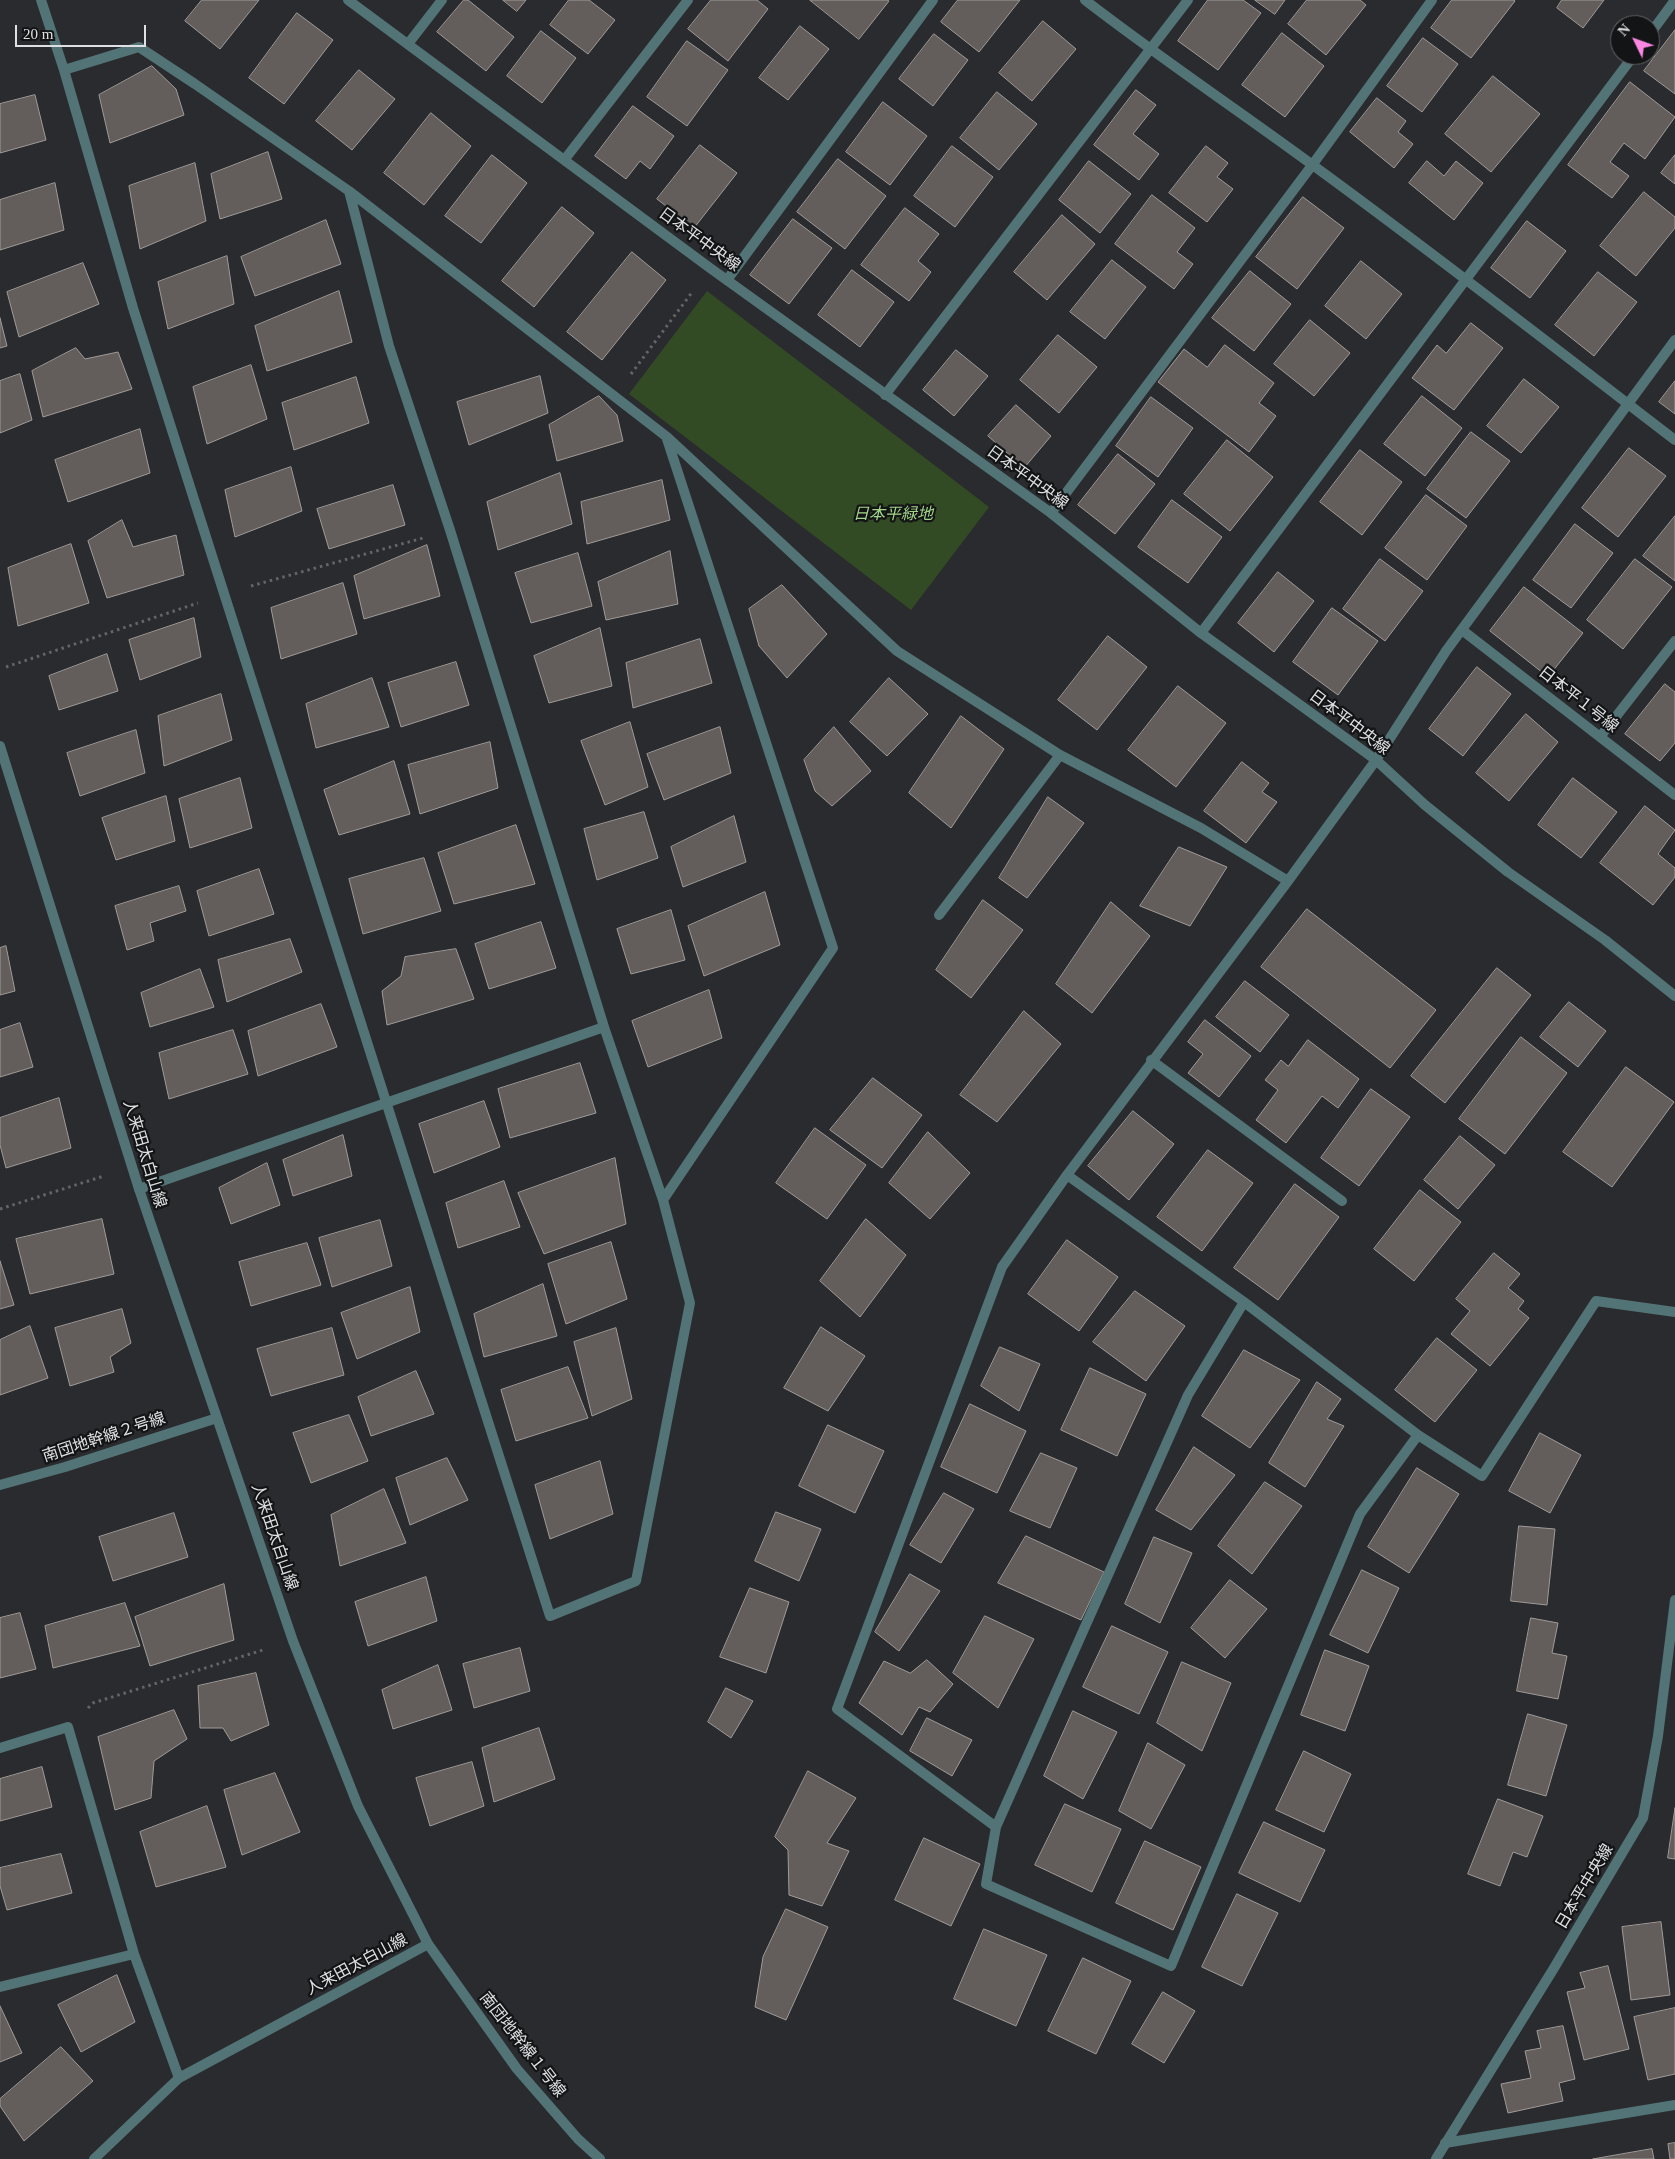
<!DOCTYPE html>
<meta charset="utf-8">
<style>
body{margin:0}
#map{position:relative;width:1675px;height:2159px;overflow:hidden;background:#2a2b2f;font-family:"Times New Roman",serif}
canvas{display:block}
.north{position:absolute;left:1610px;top:15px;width:50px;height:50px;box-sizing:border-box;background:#131415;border:1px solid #656667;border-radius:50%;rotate:312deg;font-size:14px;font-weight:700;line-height:20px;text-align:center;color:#dfe0e3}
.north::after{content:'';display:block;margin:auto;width:18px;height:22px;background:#fd86e2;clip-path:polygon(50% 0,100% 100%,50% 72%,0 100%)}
.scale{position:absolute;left:15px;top:25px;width:131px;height:22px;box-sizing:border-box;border:2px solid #dfe0e3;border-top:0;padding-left:6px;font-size:15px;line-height:18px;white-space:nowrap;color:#dfe0e3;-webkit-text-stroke:4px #131415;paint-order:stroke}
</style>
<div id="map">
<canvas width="1675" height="2159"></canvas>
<div class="north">N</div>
<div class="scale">20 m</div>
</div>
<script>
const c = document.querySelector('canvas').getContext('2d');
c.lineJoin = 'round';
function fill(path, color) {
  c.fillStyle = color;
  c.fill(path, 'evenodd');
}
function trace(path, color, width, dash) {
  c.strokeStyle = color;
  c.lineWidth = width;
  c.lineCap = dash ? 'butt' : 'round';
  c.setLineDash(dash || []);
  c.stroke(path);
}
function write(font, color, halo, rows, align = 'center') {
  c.font = font + ' "Times New Roman","Noto Sans JP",serif';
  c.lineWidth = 4.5;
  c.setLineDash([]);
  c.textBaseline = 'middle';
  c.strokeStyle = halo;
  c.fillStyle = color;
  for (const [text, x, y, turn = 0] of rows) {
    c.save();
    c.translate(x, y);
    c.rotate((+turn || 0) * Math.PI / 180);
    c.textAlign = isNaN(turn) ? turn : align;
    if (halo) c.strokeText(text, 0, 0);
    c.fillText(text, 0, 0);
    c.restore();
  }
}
fill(new Path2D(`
 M707 291 989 507 911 610 629 394Z`), '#324b24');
const building = new Path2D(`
 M202 0H259L220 49 185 21Z
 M464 0H468L514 37 486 71 437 32Z
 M503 0H526L517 11Z
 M569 0H589L615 20 588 54 550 25Z
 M711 0H757L768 9 728 61 688 29Z
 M810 0H887L889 1 859 39Z
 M958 0H1020L979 52 941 22Z
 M1208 0H1243L1261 13 1218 70 1178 41Z
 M1255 0H1285L1275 14Z
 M1307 0H1360L1366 5 1326 55 1288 24Z
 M1452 0H1514L1515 1 1471 58 1431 28Z
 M1562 0H1604L1583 28 1557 8Z
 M297 13 333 40 284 104 249 78Z
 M1043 21 1076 49 1032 101 999 73Z
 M800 26 829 49 788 100 759 78Z
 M1675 30V94L1644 71Z
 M541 31 576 58 542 103 507 76Z
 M1282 33 1324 66 1285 117 1242 85Z
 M934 34 968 60 933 106 899 79Z
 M1423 38 1458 64 1422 112 1387 86Z
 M687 41 728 70 687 126 647 97Z
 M152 66 176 89 184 115 110 143 99 95Z
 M359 70 395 99 352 150 316 121Z
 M1493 76 1540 114 1491 172 1445 134Z
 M1630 82 1675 117 1645 159 1624 143 1610 162 1629 176 1612 198 1568 165Z
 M1136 90 1156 105 1133 134 1159 154 1139 180 1094 145Z
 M997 92 1037 124 999 170 960 138Z
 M35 95 46 140 0 153V104Z
 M1377 98 1406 121 1398 132 1413 144 1394 168 1350 132Z
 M883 102 927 136 890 185 846 152Z
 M633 106 674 136 650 169 640 161 626 179 595 156Z
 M431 113 471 146 424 205 384 173Z
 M700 145 737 173 694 228 657 199Z
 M952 146 993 177 955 227 914 196Z
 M1206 146 1228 163 1217 177 1233 189 1207 222 1169 193Z
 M268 152 282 199 220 219 211 174Z
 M492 155 527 183 481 243 445 216Z
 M1675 155V184L1661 173Z
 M838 159 886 196 845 249 797 212Z
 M1089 161 1131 194 1100 233 1059 200Z
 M1427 161 1444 176 1456 161 1483 183 1454 220 1409 183Z
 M195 163 206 221 140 249 129 186Z
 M55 183 64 230 0 250V200Z
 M1644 192 1675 217V228L1636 276 1600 246Z
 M1152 195 1195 228 1177 252 1193 264 1174 289 1115 244Z
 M1303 197 1344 228 1297 289 1256 257Z
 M562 207 594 233 534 307 502 281Z
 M905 208 939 234 918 261 931 272 909 301 861 265Z
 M1062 215 1095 244 1047 300 1014 272Z
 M793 219 832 248 789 304 750 275Z
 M326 220 341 264 255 296 241 257Z
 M1527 221 1566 251 1530 298 1491 268Z
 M632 252 666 280 602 360 567 332Z
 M227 256 234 304 168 329 158 282Z
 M1112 260 1146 287 1105 339 1070 312Z
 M1361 261 1402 294 1366 339 1325 306Z
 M83 263 99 304 19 337 7 292Z
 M852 270 894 302 860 347 818 315Z
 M1250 271 1291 304 1254 351 1212 318Z
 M1598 272 1637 302 1594 356 1555 325Z
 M339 291 352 342 267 371 255 326Z
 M0 318 7 346 0 348Z
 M1310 320 1350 353 1314 396 1274 364Z
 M1471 323 1503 348 1454 410 1412 378 1437 345 1446 353Z
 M1058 335 1097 367 1059 413 1020 380Z
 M1225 345 1274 383 1259 403 1276 416 1249 452 1158 382 1184 349 1207 367Z
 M76 348 85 359 118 352 132 389 43 417 32 371Z
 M956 350 988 376 954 416 923 390Z
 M251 365 267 419 207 444 193 387Z
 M20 374 32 420 0 433V381Z
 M540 376 548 413 469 445 457 402Z
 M356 377 369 423 294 450 282 403Z
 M1524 379 1559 407 1521 453 1487 426Z
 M1675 381V414L1659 402Z
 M599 396 617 415 623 441 557 461 549 425Z
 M1422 396 1462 428 1425 476 1384 444Z
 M1151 397 1193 428 1158 477 1116 446Z
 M1016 405 1051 436 1024 468 988 436Z
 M140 429 150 473 68 502 55 460Z
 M1471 432 1510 461 1466 518 1427 489Z
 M1227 440 1273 477 1230 531 1184 494Z
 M1629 448 1666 476 1618 537 1582 508Z
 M1360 450 1402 482 1362 535 1320 502Z
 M1118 454 1155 484 1115 534 1078 505Z
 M291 467 302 511 235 537 225 490Z
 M560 473 572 524 498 550 487 502Z
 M662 480 670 520 587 544 581 502Z
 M393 485 405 525 329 549 317 509Z
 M1426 495 1467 526 1427 580 1385 548Z
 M1172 500 1222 537 1188 583 1138 547Z
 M1675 516V581L1643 556Z
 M122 520 133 547 176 535 184 575 107 598 88 541Z
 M1575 524 1613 553 1571 608 1533 580Z
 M71 544 89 603 18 626 8 568Z
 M427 545 440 596 364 619 354 576Z
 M670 551 678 604 606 620 598 582Z
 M578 553 592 606 531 623 515 573Z
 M1380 559 1423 591 1385 641 1343 609Z
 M1635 559 1672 587 1623 649 1587 620Z
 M1278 572 1314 601 1274 652 1238 623Z
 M343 583 357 634 281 659 271 608Z
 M782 585 827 634 787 678 759 646 749 609Z
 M1524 587 1583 633 1548 677 1490 631Z
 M1332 608 1378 641 1338 695 1293 662Z
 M194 618 201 657 140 680 129 640Z
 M600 628 612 686 549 703 534 656Z
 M1108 636 1147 667 1097 730 1058 700Z
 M700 639 712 683 633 708 626 663Z
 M107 654 118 691 59 710 49 676Z
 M456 662 469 705 401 727 388 683Z
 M1477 667 1511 694 1463 756 1429 729Z
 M372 678 389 727 316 748 306 704Z
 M889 678 928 714 887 756 850 722Z
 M1665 684 1675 692V743L1660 761 1625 734Z
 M1178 686 1226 723 1176 787 1128 750Z
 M221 694 232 740 164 766 158 716Z
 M1526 714 1558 742 1509 801 1476 773Z
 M961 716 1004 749 951 828 909 793Z
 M630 722 648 787 605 805 581 741Z
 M720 727 731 773 664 800 647 754Z
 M834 727 871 771 832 806 815 791 804 760Z
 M136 730 145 773 80 796 67 753Z
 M490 742 498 788 420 814 408 765Z
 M394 761 410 814 339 835 324 790Z
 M1242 762 1269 783 1262 792 1277 802 1246 843 1204 811Z
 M240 778 252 828 190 848 179 799Z
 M1573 778 1617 812 1581 858 1538 825Z
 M166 796 175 841 116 860 102 818Z
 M1048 797 1084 823 1027 898 999 878Z
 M1645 806 1675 830 1658 854 1675 868V877L1653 905 1600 863Z
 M644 812 658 858 597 880 584 829Z
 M734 816 746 862 683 887 671 847Z
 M516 825 535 884 454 904 438 853Z
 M1179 847 1227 867 1190 926 1140 906Z
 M424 858 441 911 363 934 349 879Z
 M259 869 274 914 209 936 197 891Z
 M179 886 186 911 150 923 154 941 127 950 115 906Z
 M765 892 780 945 704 976 688 926Z
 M983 900 1023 930 971 998 936 970Z
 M1111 902 1150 936 1092 1013 1056 984Z
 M1307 909 1436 1010 1390 1068 1261 967Z
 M671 910 685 960 631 974 617 929Z
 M541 922 556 968 489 989 475 944Z
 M290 939 302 972 227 1002 218 960Z
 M6 946 15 991 0 995V948Z
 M456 949 474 999 387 1025 382 991 401 976 405 957Z
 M1497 968 1531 995 1445 1103 1411 1076Z
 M200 969 214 1007 150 1027 141 993Z
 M1245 981 1289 1015 1260 1052 1216 1017Z
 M709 990 722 1038 648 1067 632 1021Z
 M1569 1002 1606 1031 1578 1067 1540 1037Z
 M321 1004 337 1047 258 1076 248 1031Z
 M1024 1011 1061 1044 997 1122 960 1095Z
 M1205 1020 1251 1056 1219 1097 1188 1073 1203 1054 1188 1042Z
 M20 1023 33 1067 0 1077V1030Z
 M233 1030 248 1074 169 1099 159 1053Z
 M1521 1037 1567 1073 1505 1154 1459 1119Z
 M1308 1040 1359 1079 1338 1108 1322 1096 1286 1143 1256 1120 1278 1090 1265 1080 1281 1060 1288 1066Z
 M580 1063 596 1113 510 1138 498 1089Z
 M1626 1067 1674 1102 1612 1187 1563 1152Z
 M873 1078 922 1115 882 1168 830 1130Z
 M1371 1089 1410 1117 1359 1186 1321 1158Z
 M59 1098 71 1148 6 1168 0 1145V1118Z
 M484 1101 500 1147 434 1173 419 1124Z
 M1133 1111 1174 1144 1129 1200 1088 1166Z
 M815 1128 866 1165 827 1219 776 1183Z
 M928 1132 970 1173 930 1219 889 1183Z
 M343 1135 352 1176 293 1196 283 1160Z
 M1460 1136 1495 1165 1458 1209 1424 1180Z
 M1208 1150 1253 1183 1202 1251 1157 1217Z
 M615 1158 626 1224 544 1254 518 1193Z
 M267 1163 280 1205 231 1224 219 1188Z
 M504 1181 520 1227 458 1248 446 1203Z
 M1295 1184 1339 1217 1278 1300 1234 1268Z
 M1420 1190 1461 1222 1414 1281 1374 1249Z
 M102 1219 114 1274 30 1294 16 1239Z
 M866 1219 906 1255 860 1317 820 1281Z
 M380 1220 392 1266 332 1287 319 1238Z
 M1067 1240 1118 1277 1079 1331 1028 1294Z
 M611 1242 627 1299 566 1324 548 1264Z
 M307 1243 321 1285 251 1306 239 1262Z
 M1494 1253 1520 1274 1508 1288 1524 1301 1518 1309 1529 1318 1490 1366 1451 1334 1470 1311 1456 1299Z
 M0 1261 14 1305 0 1309Z
 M543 1284 557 1336 484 1357 474 1314Z
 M410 1287 420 1332 357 1359 341 1313Z
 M1135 1291 1185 1326 1146 1381 1093 1342Z
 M122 1309 131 1343 110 1357 114 1372 70 1386 55 1328Z
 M30 1326 48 1378 0 1395V1340Z
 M821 1327 865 1356 828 1411 784 1388Z
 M332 1328 344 1375 271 1396 257 1349Z
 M616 1328 632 1399 592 1416 574 1342Z
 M1437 1338 1477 1370 1435 1422 1395 1390Z
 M1000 1347 1040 1364 1019 1411 981 1386Z
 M1244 1350 1300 1380 1250 1448 1202 1416Z
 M568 1367 588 1418 516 1441 501 1390Z
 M1090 1368 1146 1394 1117 1456 1061 1430Z
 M416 1371 434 1414 371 1436 358 1397Z
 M1317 1382 1341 1399 1327 1419 1344 1426 1305 1487 1269 1463Z
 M970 1404 1026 1431 997 1493 941 1467Z
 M349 1415 368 1461 311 1483 293 1433Z
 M828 1425 884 1451 855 1513 799 1486Z
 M1540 1433 1581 1455 1550 1513 1509 1491Z
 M1194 1447 1235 1475 1191 1530 1156 1510Z
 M1041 1453 1077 1468 1050 1528 1010 1511Z
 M447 1458 468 1500 410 1525 396 1478Z
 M600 1461 613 1514 550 1539 535 1485Z
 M1417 1468 1459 1494 1409 1573 1368 1547Z
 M1265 1482 1302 1506 1252 1574 1218 1546Z
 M384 1489 406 1543 340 1566 331 1515Z
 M944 1493 974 1509 941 1563 910 1545Z
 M776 1512 821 1529 799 1581 755 1561Z
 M174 1513 188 1557 113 1581 99 1537Z
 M1519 1526 1555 1529 1547 1605 1511 1601Z
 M1026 1536 1104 1572 1081 1620 998 1583Z
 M1154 1537 1192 1553 1160 1623 1125 1604Z
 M1362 1570 1399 1588 1368 1653 1330 1635Z
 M910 1574 940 1591 899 1651 875 1632Z
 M426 1577 437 1621 368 1646 355 1602Z
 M1230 1580 1267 1609 1225 1658 1191 1628Z
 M224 1584 234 1640 150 1666 135 1617Z
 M750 1588 789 1602 766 1673 720 1657Z
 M125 1603 140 1646 53 1668 45 1626Z
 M20 1613 36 1669 0 1678V1618Z
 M985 1616 1034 1639 998 1708 953 1673Z
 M1531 1618 1558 1623 1552 1653 1567 1656 1558 1699 1517 1691Z
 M1112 1626 1168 1652 1139 1714 1083 1687Z
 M520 1648 530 1691 474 1708 463 1664Z
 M1325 1650 1369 1666 1345 1731 1301 1715Z
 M927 1660 953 1684 930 1712 919 1707 902 1735 859 1703 884 1661 910 1673Z
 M1182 1662 1231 1683 1202 1751 1157 1723Z
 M438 1665 452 1710 393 1729 382 1690Z
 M256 1673 269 1725 231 1741 223 1728H200L198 1686Z
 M726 1688 753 1701 731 1738 708 1722Z
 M174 1710 187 1739 154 1761 151 1798 115 1810 98 1737Z
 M1073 1711 1117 1732 1083 1799 1044 1776Z
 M1528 1714 1567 1725 1546 1796 1508 1785Z
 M927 1718 972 1740 952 1776 910 1751Z
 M539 1728 555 1779 494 1802 482 1748Z
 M1148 1743 1185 1765 1151 1829 1119 1811Z
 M1304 1751 1351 1774 1324 1832 1276 1810Z
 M472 1762 484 1806 430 1826 416 1778Z
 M42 1767 52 1807 0 1821V1779Z
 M808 1771 856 1798 827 1843 849 1851 822 1906 789 1895 788 1850 775 1837Z
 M275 1773 300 1832 242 1855 224 1790Z
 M1498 1799 1543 1816 1527 1857 1513 1852 1500 1886 1468 1874Z
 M1065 1804 1121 1829 1092 1892 1035 1865Z
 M207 1806 226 1867 156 1887 140 1832Z
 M1675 1808V1859L1668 1858Z
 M1264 1822 1325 1850 1300 1902 1239 1873Z
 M924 1838 980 1864 951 1926 895 1900Z
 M1145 1841 1201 1867 1173 1930 1116 1903Z
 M61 1854 72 1893 7 1910 0 1886V1868Z
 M1237 1894 1278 1913 1242 1986 1202 1967Z
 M786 1909 828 1927 786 2020 755 2007 763 1957Z
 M1661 1922 1670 1995 1631 2000 1622 1927Z
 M984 1929 1047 1955 1016 2026 954 1999Z
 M1083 1958 1131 1981 1096 2054 1048 2031Z
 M1608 1966 1629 2049 1584 2060 1567 1992 1585 1988 1580 1973Z
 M117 1975 135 2022 81 2052 58 2005Z
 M1163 1992 1195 2011 1164 2063 1132 2044Z
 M0 2006 22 2053 0 2062Z
 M1675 2008V2074L1648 2080 1634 2017Z
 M1563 2026 1575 2079 1559 2083 1563 2101 1508 2113 1501 2084 1531 2078 1525 2051 1541 2048 1537 2031Z
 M61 2047 93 2081 24 2141 0 2106V2099Z
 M1675 2143V2159H1670L1668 2144Z
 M1652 2149 1654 2159H1593Z`);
fill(building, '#635e5c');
trace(building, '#a09b98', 1);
trace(new Path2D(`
 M631 374 693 291
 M251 586 423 538
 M6 667 198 603
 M0 1209 104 1176
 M88 1708 93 1703 266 1649`), '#646569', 3, [2.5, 4]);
trace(new Path2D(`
 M1151 1060 1342 1201`), '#527476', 10);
trace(new Path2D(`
 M41 0 64 70 133 308 550 1616 636 1581 690 1303 663 1200 604 1027 450 530 389 346 349 191
 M1085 0C1160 58 1238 110 1314 166 1436 255 1555 348 1675 440
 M1650 34 1675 0
 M408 44 442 0
 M64 70 139 47 195 84 349 191 667 437 897 651 1060 755 1201 828 1288 881
 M565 159 688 0
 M727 280 933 0
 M885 395 1188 0
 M1051 513 1313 164 1432 0
 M1462 630 1675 795
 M1201 633 1634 55
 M1600 737 1675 641
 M1376 760 1288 881 1067 1175 1002 1267 837 1709 996 1827 986 1884 1171 1966 1360 1514 1418 1435 1482 1476 1596 1301 1675 1312
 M939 915 1060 755
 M1067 1175 1244 1302 1418 1435
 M139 1189 604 1027
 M663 1200 833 948 667 439
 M0 1748 68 1727 134 1954 179 2078
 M996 1827 1188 1395 1244 1302
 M0 1987 134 1954
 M1445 2143 1675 2105
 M94 2159 179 2078 428 1944`), '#527476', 10);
trace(new Path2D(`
 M348 0 710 268 1051 513 1201 633 1376 760 1425 805 1508 872 1605 940 1675 996
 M0 746 139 1189 293 1641 358 1806 428 1944 517 2069 578 2139 600 2159
 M1376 760 1446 651 1675 340
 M0 1485 65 1467 217 1418
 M1436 2159 1554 1968 1643 1818 1658 1736 1675 1600`), '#527476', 10);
write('16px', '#dfe0e3', '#131415', [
 ["日本平中央線",699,240,36],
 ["日本平中央線",1027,478,36],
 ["日本平１号線",1578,700,38],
 ["日本平中央線",1349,723,37],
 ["人来田太白山線",144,1154,73],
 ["南団地幹線２号線",104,1438,-18],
 ["人来田太白山線",274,1537,71],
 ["日本平中央線",1585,1887,-59],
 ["人来田太白山線",357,1965,-28],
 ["南団地幹線１号線",522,2045,52]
]);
write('italic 16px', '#a2d588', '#131415', [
 ["日本平緑地",893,515]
]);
</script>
